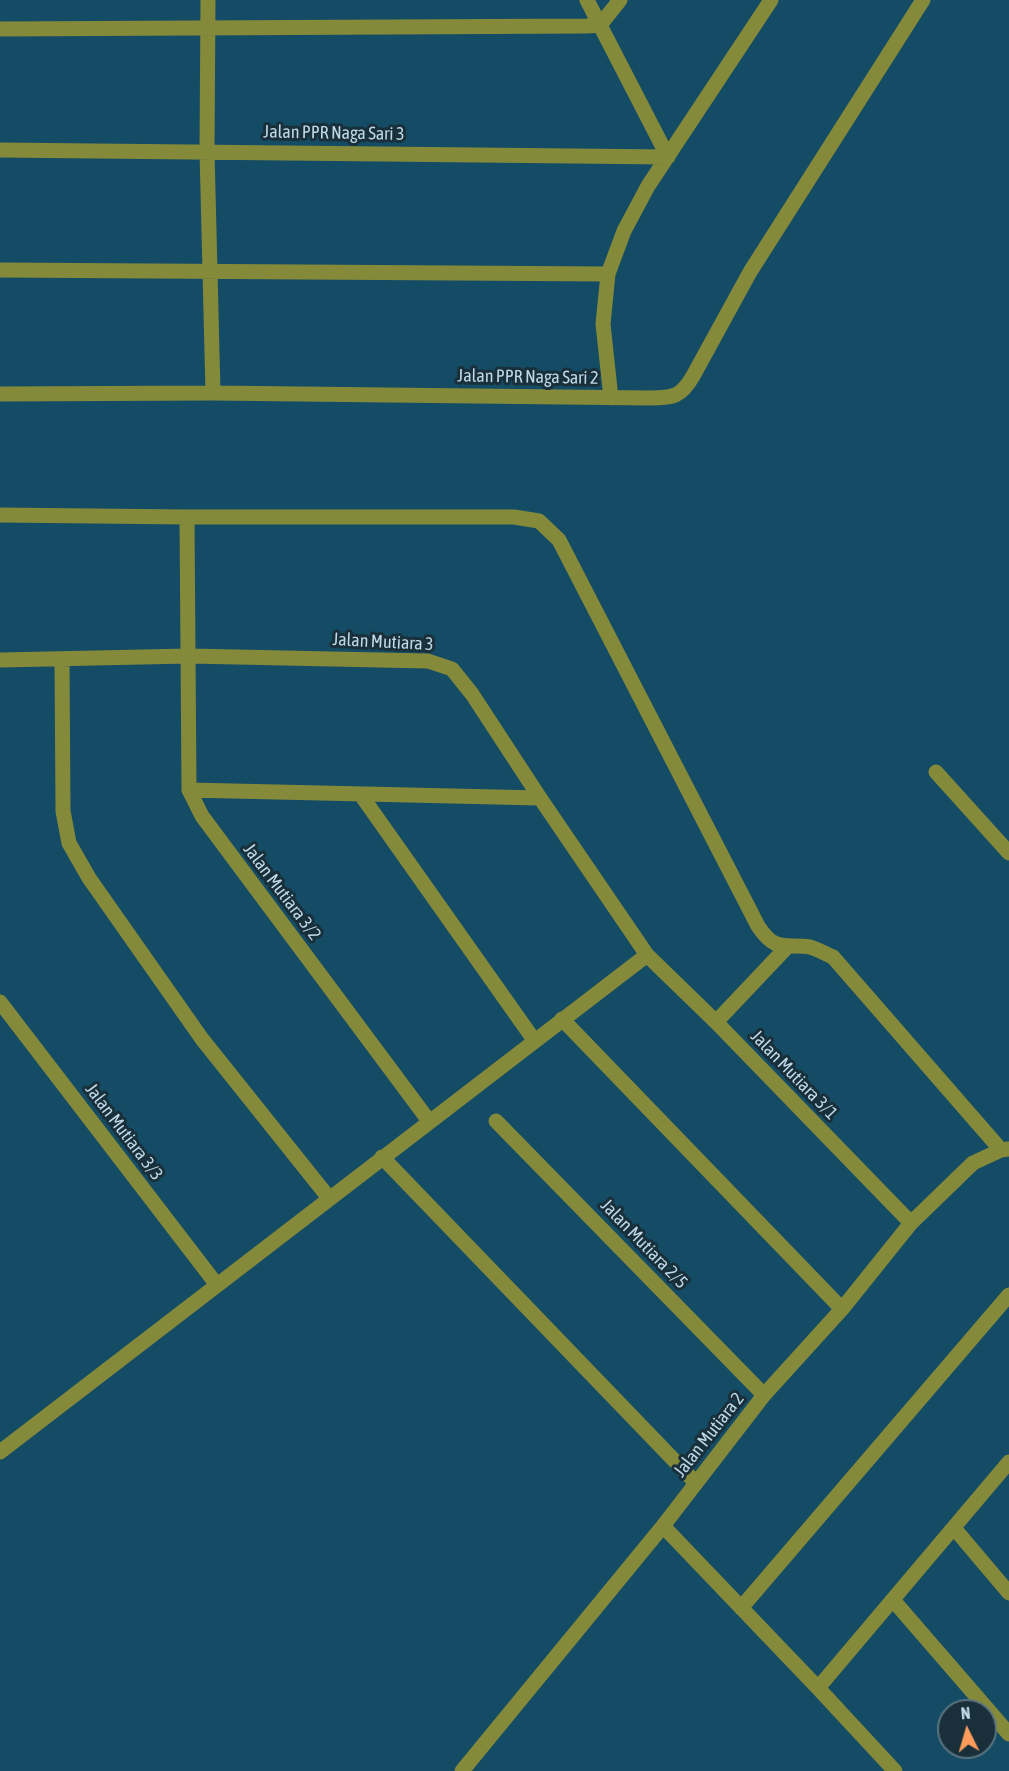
<!DOCTYPE html>
<style>
body{margin:0}
#map{position:relative;width:1009px;height:1771px;overflow:hidden;background:#144c65;font-family:"Asap Condensed",sans-serif}
canvas{display:block}
.north{position:absolute;left:937px;top:1699px;width:60px;height:60px;box-sizing:border-box;background:#19303b;border:2px solid #5b7380;border-radius:50%;rotate:355deg;font-size:16px;font-weight:700;line-height:24px;text-align:center;color:#bed8e7}
.north::after{content:'';display:block;margin:auto;width:21px;height:27px;background:#ff9b5b;clip-path:polygon(50% 0,100% 100%,50% 72%,0 100%)}
</style>
<div id="map">
<canvas width="1009" height="1771"></canvas>
<div class="north">N</div>
</div>
<script>
const c = document.querySelector('canvas').getContext('2d');
c.lineJoin = 'round';
function trace(path, color, width, dash) {
  c.strokeStyle = color;
  c.lineWidth = width;
  c.lineCap = dash ? 'butt' : 'round';
  c.setLineDash(dash || []);
  c.stroke(path);
}
function write(font, color, halo, rows, align = 'center') {
  c.font = font + ' "Asap Condensed",sans-serif';
  c.lineWidth = 6;
  c.setLineDash([]);
  c.textBaseline = 'middle';
  c.strokeStyle = halo;
  c.fillStyle = color;
  for (const [text, x, y, turn = 0] of rows) {
    c.save();
    c.translate(x, y);
    c.rotate((+turn || 0) * Math.PI / 180);
    c.textAlign = isNaN(turn) ? turn : align;
    if (halo) c.strokeText(text, 0, 0);
    c.fillText(text, 0, 0);
    c.restore();
  }
}
trace(new Path2D(`
 M208 0 207 151 213 393
 M0 29 587 26 600 25 620 0
 M0 150 668 157 587 0
 M0 270 608 274
 M0 394 213 393 650 398C673 398 681 397 693 376L750 272 923 0
 M611 398 603 324 608 274 624 231 648 186 771 0
 M0 515 187 517H514L539 521 559 540 758 926C775 952 784 944 810 947 817 949 826 954 833 957L1001 1150
 M187 517 189 790 202 816 429 1121
 M0 660 189 656 428 661 452 669 472 694 540 798 647 955 716 1022 911 1223
 M62 660 63 811 69 843 89 878 202 1039 329 1198
 M936 772 1009 853
 M189 790 540 798
 M361 795 534 1040
 M0 1002 217 1285
 M562 1019 842 1309
 M716 1022 787 947
 M496 1121 764 1395
 M382 1157 696 1483
 M0 1452 647 955
 M663 1526 818 1688 895 1771
 M954 1528 1009 1593
 M893 1600 1009 1734
 M741 1608 1009 1295
 M818 1688 1009 1462
 M462 1771 663 1526 764 1395 842 1309 911 1223 973 1163 1001 1150 1009 1149`), '#85893a', 15);
write('18px', '#bed8e7', '#19303b', [
 ["Jalan PPR Naga Sari 3",334,133,1],
 ["Jalan PPR Naga Sari 2",528,377,1],
 ["Jalan Mutiara 3",383,642,3],
 ["Jalan Mutiara 3/2",282,892,53],
 ["Jalan Mutiara 3/1",794,1075,46],
 ["Jalan Mutiara 3/3",124,1132,53],
 ["Jalan Mutiara 2/5",644,1244,46],
 ["Jalan Mutiara 2",709,1435,-52]
]);
</script>
